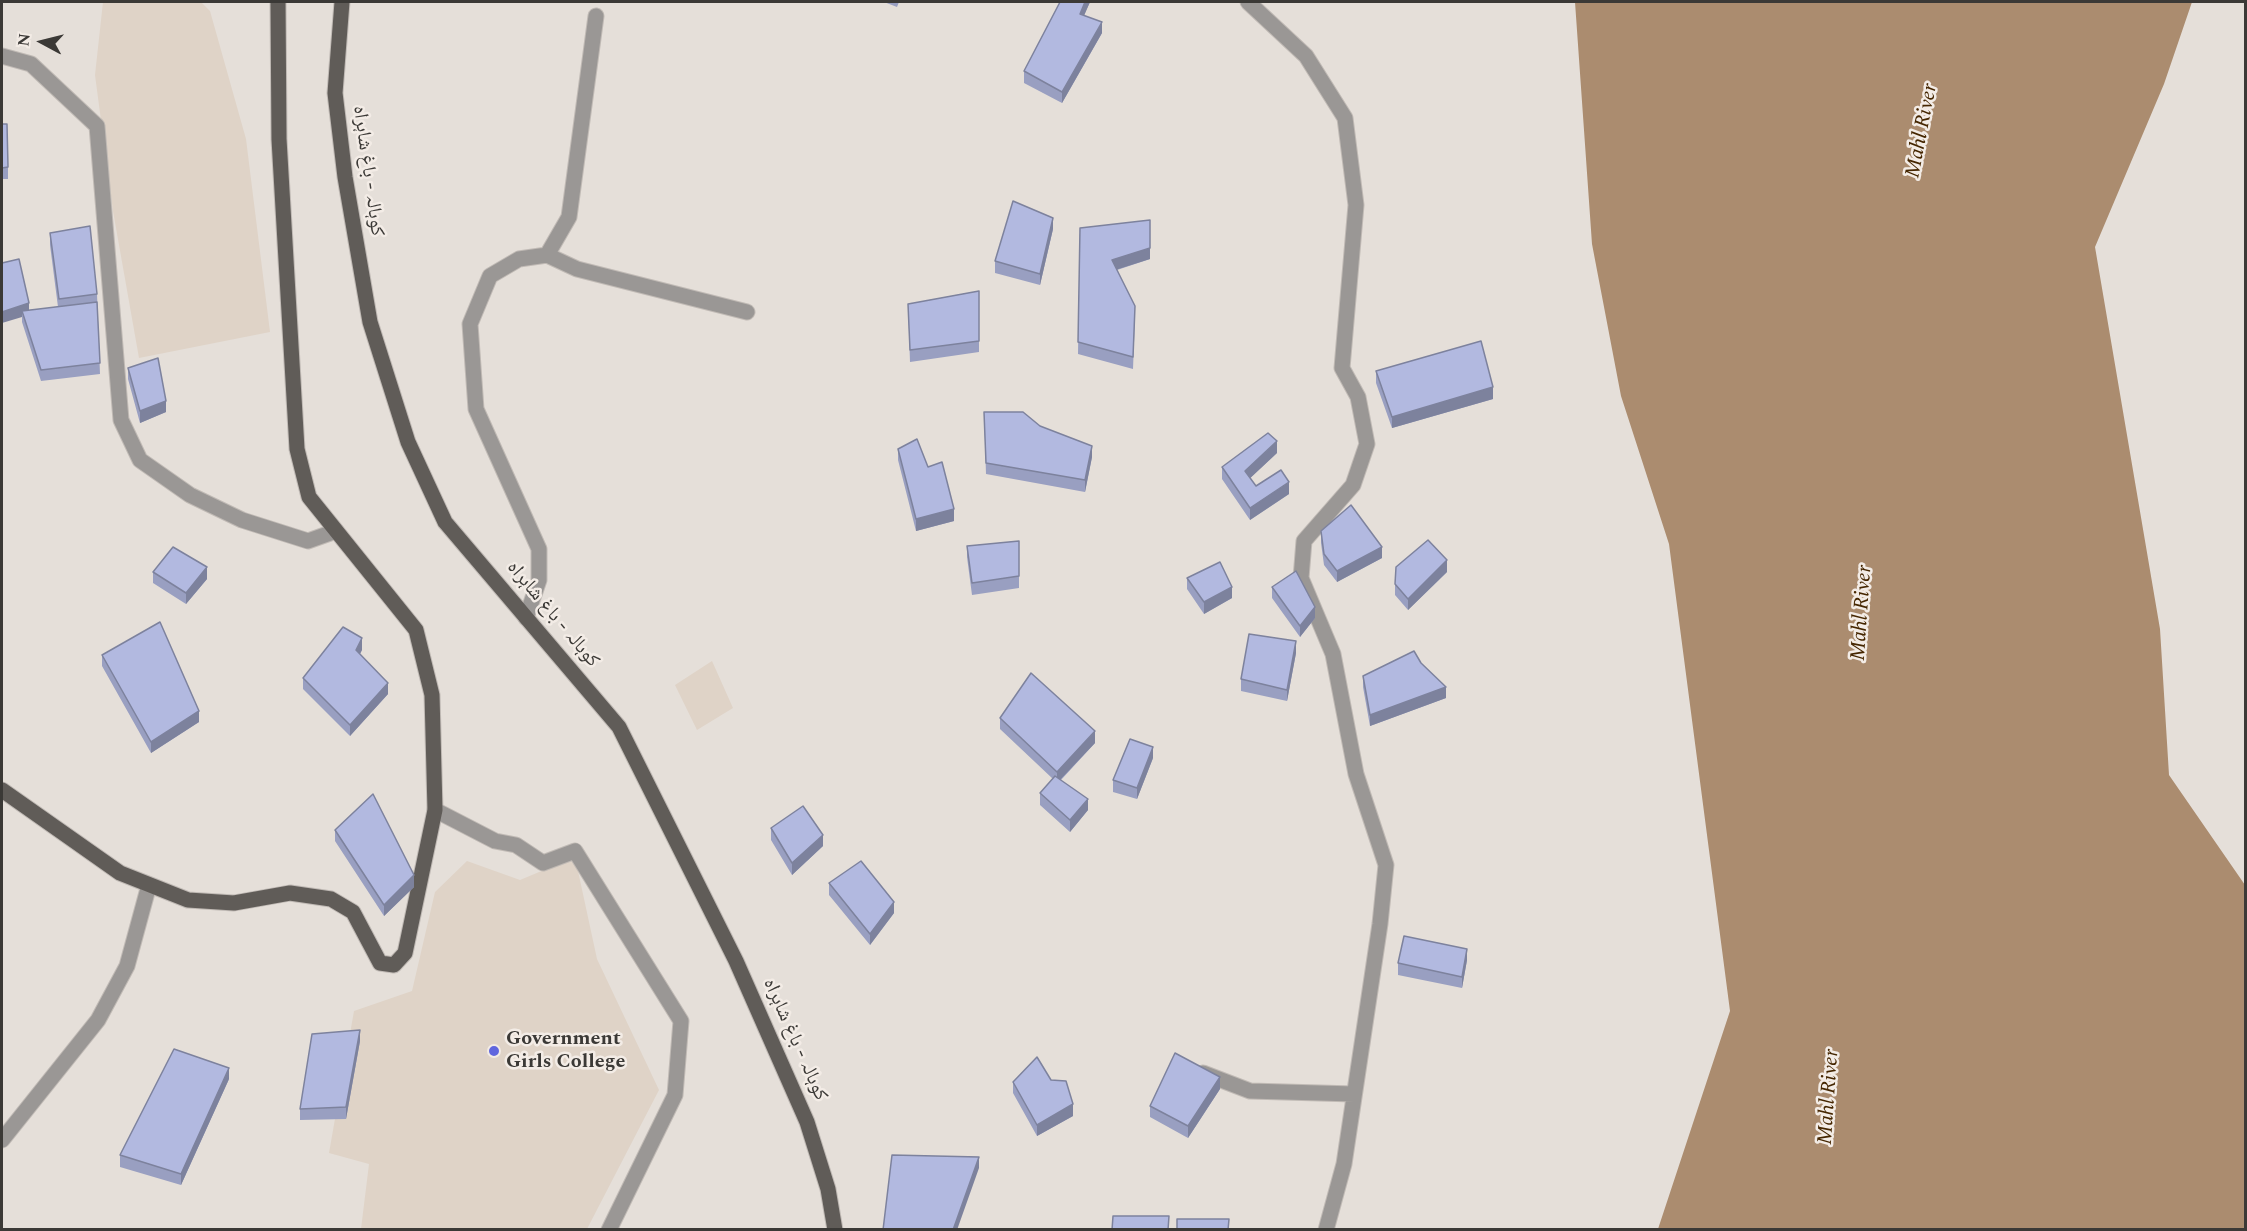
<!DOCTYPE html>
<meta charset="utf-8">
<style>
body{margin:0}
#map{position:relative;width:2247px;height:1231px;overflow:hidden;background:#e5dfd9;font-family:Spectral,serif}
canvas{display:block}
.frame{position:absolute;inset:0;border:3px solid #3b3936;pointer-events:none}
.north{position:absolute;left:12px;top:12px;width:60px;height:60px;-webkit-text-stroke:4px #f3ece6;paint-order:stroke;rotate:277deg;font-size:16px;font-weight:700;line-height:24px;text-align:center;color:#3b3936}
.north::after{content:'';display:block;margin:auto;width:21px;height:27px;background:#3b3936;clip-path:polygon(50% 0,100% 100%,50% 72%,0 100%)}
</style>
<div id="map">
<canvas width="2247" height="1231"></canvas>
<div class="frame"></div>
<div class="north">N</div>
</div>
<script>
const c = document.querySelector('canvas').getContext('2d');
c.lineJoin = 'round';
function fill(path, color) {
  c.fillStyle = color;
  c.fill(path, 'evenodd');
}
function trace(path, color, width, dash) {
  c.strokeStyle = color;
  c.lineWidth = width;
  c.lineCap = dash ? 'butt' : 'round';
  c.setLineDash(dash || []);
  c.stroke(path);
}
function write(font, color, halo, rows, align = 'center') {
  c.font = font + ' Spectral,"Noto Naskh Arabic",serif';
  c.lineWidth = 5;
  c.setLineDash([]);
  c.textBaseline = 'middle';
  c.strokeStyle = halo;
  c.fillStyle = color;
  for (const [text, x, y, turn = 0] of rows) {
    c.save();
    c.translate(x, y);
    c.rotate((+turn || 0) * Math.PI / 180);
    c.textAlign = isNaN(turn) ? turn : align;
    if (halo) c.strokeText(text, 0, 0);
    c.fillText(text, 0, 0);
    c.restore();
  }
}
fill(new Path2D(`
 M103 2H201L210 11 246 139 270 332 139 358 113 211 95 75Z
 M712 661 733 708 697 730 675 685Z
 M575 857 597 959 659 1090 587 1229H361L369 1164 329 1153 354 1011 412 991 435 892 467 861 520 880Z`), '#dfd3c7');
fill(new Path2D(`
 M1575 2H2192L2164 84 2095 247 2160 629 2169 775 2245 885V1229H1658L1730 1011 1669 544 1621 396 1592 244Z`), '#ab8c6f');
const minor = new Path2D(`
 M1248 2 1306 56 1345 118 1356 205 1342 368 1358 397 1367 444 1353 485 1304 541 1301 578 1333 654 1356 774 1386 865 1380 924 1344 1164 1326 1230
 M2 56 31 64 97 126 121 420 140 460 190 495 242 520 308 541 336 531
 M547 255 569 217 596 16
 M526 618 539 580V549L476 409 470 324 490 276 519 259 547 255 577 269 747 312
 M435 810 495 841 516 845 543 863 575 851 681 1021 675 1095 609 1230
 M1203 1073 1250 1091 1354 1094
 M2 1140 98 1020 127 966 149 885`);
const major = new Path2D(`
 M342 2 335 93 345 177 370 322 408 442 445 522 619 727 736 961 807 1122 828 1189 835 1230
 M2 790 120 873 188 900 234 903 290 893 331 899 353 912 380 963 394 965 405 953 435 810 432 695 416 630 309 497 297 449 279 139 278 2`);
trace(minor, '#c0bab5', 17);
trace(major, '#c0bab5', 17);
trace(minor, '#9a9795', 15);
trace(major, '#605c58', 15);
fill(new Path2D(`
 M884 2H899L897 7Z
 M1060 2H1090L1084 15 1102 33 1062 103 1024 83V71Z
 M2 124 8 167V179H2Z
 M1080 228 1150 259 1117 270 1135 317 1133 369 1078 354Z
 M1053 229 1040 285 995 273V261Z
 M50 233 97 294 100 374 41 381 22 322V317L2 263 29 310 58 307 50 245Z
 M979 291V352L910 362 908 304Z
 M128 368 166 412 140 423 128 379Z
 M1376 371 1493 399 1392 428 1376 383Z
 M984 412 1092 457 1085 492 986 474Z
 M898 449 928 467 954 521 916 531 898 460Z
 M1277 453 1250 478 1256 486 1289 494 1250 520 1222 479V467Z
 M1321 531 1382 558 1337 582 1324 565 1321 543Z
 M1019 541V588L972 595 967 557V546Z
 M153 572 207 579 186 604 153 583Z
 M1447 572 1408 610 1395 595V584Z
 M1187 578 1232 598 1204 614 1187 589Z
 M1272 587 1315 618 1300 637 1272 598Z
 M362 650 360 654 388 694 350 736 303 689V678Z
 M1296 653 1287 701 1241 691V679Z
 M102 655 199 722 151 753 102 666Z
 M1421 663 1446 698 1370 726 1363 687V676Z
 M1000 718 1095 743 1061 780 1088 810 1070 832 1040 805V793L1053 779 1000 729Z
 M1153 758 1137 799 1113 792V780Z
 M771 828 823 846 792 875 771 840Z
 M335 830 414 887 384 916 335 841Z
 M829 883 894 913 870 945 829 895Z
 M1467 960 1462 988 1398 975V963Z
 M360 1041 346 1119 300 1120V1109Z
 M229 1079 181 1185 120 1167V1155Z
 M1013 1082 1073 1116 1037 1136 1013 1093Z
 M1220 1089 1188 1138 1150 1117V1106Z`), '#999fc1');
fill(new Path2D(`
 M1085 2H1090L1080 25V14Z
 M1102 22V33L1062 103V92Z
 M1053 218V229L1040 285V274Z
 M1150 220V259L1112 271V260Z
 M29 303V314L22 311V317L2 323V312Z
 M1493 387V399L1392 428V417Z
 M166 401V412L140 423V411Z
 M1277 441V453L1245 483V471Z
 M1092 446V457L1085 492V480Z
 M1289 482V494L1250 520V508Z
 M954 509V521L916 531V519Z
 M1382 547V558L1337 582V571Z
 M1447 560V572L1408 610V599Z
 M207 567V579L186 604V593Z
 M1232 587V598L1204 614V602Z
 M1315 607V618L1300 637V626Z
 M362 638V650L356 661V650Z
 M1296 641V653L1287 701V690Z
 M388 683V694L350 736V725Z
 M1446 687V698L1370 726V715Z
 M199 711V722L151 753V742Z
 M1095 731V743L1057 783V772Z
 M1153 747V758L1137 799V788Z
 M1088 799V810L1070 832V820Z
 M823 835V846L792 875V863Z
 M414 875V887L384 916V905Z
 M894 902V913L870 945V934Z
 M1467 949V960L1462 988V977Z
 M360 1030V1041L346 1119V1107Z
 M229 1068V1079L181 1185V1174Z
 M1220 1077V1089L1188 1138V1126Z
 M1073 1104V1116L1037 1136V1125Z
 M979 1157V1168L957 1230H953Z`), '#7d829d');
const building = new Path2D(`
 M1060 2H1085L1080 14 1102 22 1062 92 1024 71Z
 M2 124H7L8 167 2 168Z
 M1013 201 1053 218 1040 274 995 261Z
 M1150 220V248L1112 260 1135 306 1133 357 1078 342 1080 228Z
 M90 226 97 294 59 299 50 233Z
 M19 259 29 303 2 312V263Z
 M979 291V341L910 350 908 304Z
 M97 302 100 363 41 370 22 311Z
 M1481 341 1493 387 1392 417 1376 371Z
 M158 358 166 401 140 411 128 368Z
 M984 412H1023L1040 426 1092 446 1085 480 986 463Z
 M1268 433 1277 441 1245 471 1256 486 1281 470 1289 482 1250 508 1222 467Z
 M917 439 928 467 942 462 954 509 916 519 898 449Z
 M1351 505 1382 547 1337 571 1324 554 1321 531Z
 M1428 540 1447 560 1408 599 1395 584 1396 567Z
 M1019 541V576L972 583 967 546Z
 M173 547 207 567 186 593 153 572Z
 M1220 562 1232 587 1204 602 1187 578Z
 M1296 571 1315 607 1300 626 1272 587Z
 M160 622 199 711 151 742 102 655Z
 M343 627 362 638 356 650 388 683 350 725 303 678Z
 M1249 634 1296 641 1287 690 1241 679Z
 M1414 651 1421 663 1446 687 1370 715 1363 676Z
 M1031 673 1095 731 1057 772 1000 718Z
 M1130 739 1153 747 1137 788 1113 780Z
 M1055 776 1088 799 1070 820 1040 793Z
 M373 794 414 875 384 905 335 830Z
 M803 806 823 835 792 863 771 828Z
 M861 861 894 902 870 934 829 883Z
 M1404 936 1467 949 1462 977 1398 963Z
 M360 1030 346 1107 300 1109 312 1034Z
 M174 1049 229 1068 181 1174 120 1155Z
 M1175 1053 1220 1077 1188 1126 1150 1106Z
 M1037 1057 1051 1080 1066 1081 1073 1104 1037 1125 1013 1082Z
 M892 1155 979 1157 953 1230H883Z
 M1113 1216H1169L1168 1230H1112Z
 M1177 1219H1229L1228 1230H1177Z`);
fill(building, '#b2b9e0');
trace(building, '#7d829d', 1.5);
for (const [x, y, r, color] of [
 [494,1051,6,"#6066de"]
]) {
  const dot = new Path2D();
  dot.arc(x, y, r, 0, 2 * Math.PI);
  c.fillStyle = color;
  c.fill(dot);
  trace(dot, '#f3ece6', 2);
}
write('20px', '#3b3936', '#f3ece6', [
 ["کوہالہ - باغ شاہراہ",367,171,82],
 ["کوہالہ - باغ شاہراہ",552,615,50],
 ["کوہالہ - باغ شاہراہ",794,1040,66]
]);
write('bold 20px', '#3b3936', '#f3ece6', [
 ["Government",506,1040],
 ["Girls College",506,1063]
], 'left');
write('italic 21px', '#452600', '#f3ece6', [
 ["Mahl River",1923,131,-79],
 ["Mahl River",1863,613,-86],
 ["Mahl River",1830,1097,-86]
]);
</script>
